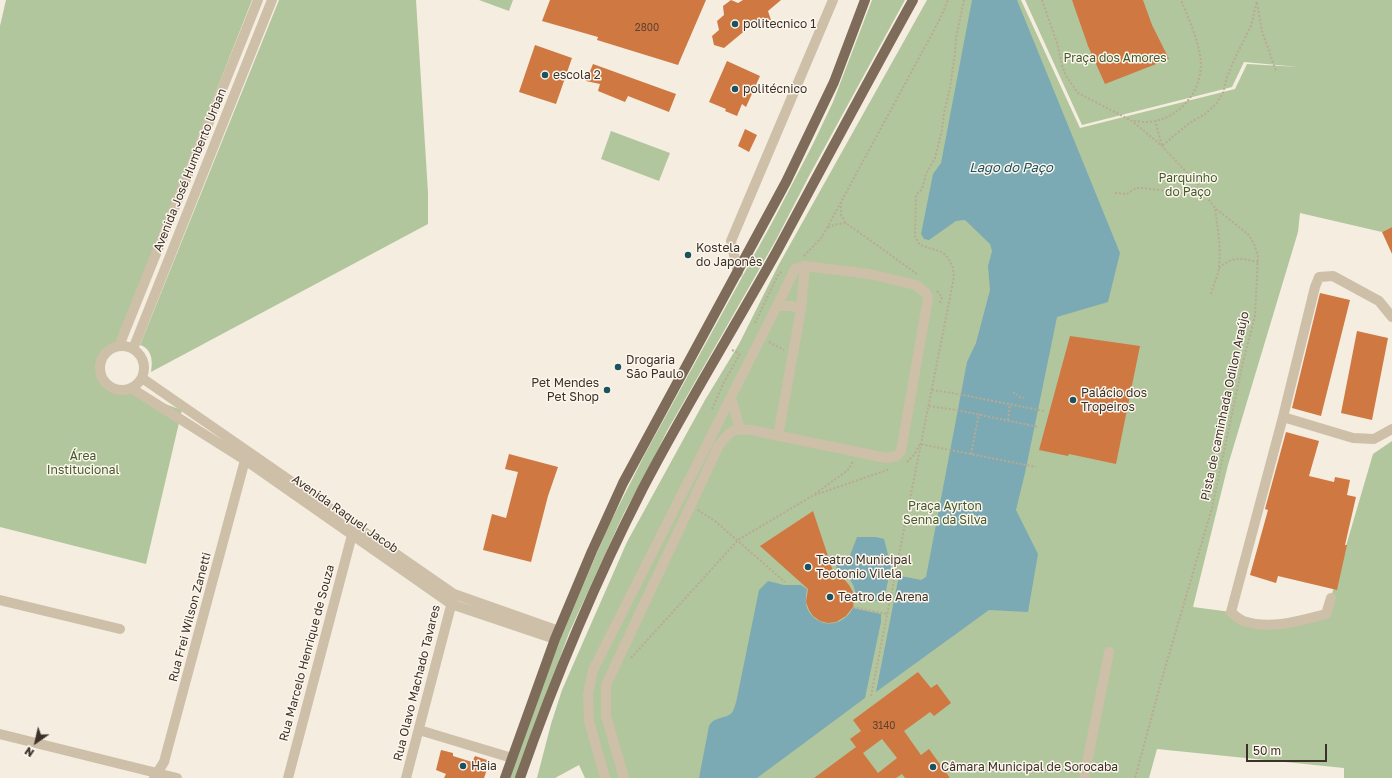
<!DOCTYPE html>
<meta charset="utf-8">
<style>
body{margin:0}
#map{position:relative;width:1392px;height:778px;overflow:hidden;background:#f5eddf;font-family:"Golos Text",sans-serif}
canvas{display:block}
.north{position:absolute;left:16px;top:722px;width:40px;height:40px;-webkit-text-stroke:3px #fcf6ec;paint-order:stroke;rotate:214deg;font-size:11px;font-weight:700;line-height:16px;text-align:center;color:#3b3129}
.north::after{content:'';display:block;margin:auto;width:14px;height:18px;background:#3b3129;clip-path:polygon(50% 0,100% 100%,50% 72%,0 100%)}
.scale{position:absolute;left:1246px;top:744px;width:81px;height:18px;box-sizing:border-box;border:2px solid #3b3129;border-top:0;padding-left:5px;font-size:12px;line-height:14px;white-space:nowrap;color:#3b3129;-webkit-text-stroke:3px #fcf6ec;paint-order:stroke}
</style>
<div id="map">
<canvas width="1392" height="778"></canvas>
<div class="north">N</div>
<div class="scale">50 m</div>
</div>
<script>
const c = document.querySelector('canvas').getContext('2d');
c.lineJoin = 'round';
function fill(path, color) {
  c.fillStyle = color;
  c.fill(path, 'evenodd');
}
function trace(path, color, width, dash) {
  c.strokeStyle = color;
  c.lineWidth = width;
  c.lineCap = dash ? 'butt' : 'round';
  c.setLineDash(dash || []);
  c.stroke(path);
}
function write(font, color, halo, rows, align = 'center') {
  c.font = font + ' "Golos Text",sans-serif';
  c.lineWidth = 3;
  c.setLineDash([]);
  c.textBaseline = 'middle';
  c.strokeStyle = halo;
  c.fillStyle = color;
  for (const [text, x, y, turn = 0] of rows) {
    c.save();
    c.translate(x, y);
    c.rotate((+turn || 0) * Math.PI / 180);
    c.textAlign = isNaN(turn) ? turn : align;
    if (halo) c.strokeText(text, 0, 0);
    c.fillText(text, 0, 0);
    c.restore();
  }
}
fill(new Path2D(`
 M6 0H252L118 341C98 351 89 362 102 382L182 410 146 564 0 527V26Z
 M279 0H416L428 193V224L151 372C153 361 152 349 140 345Z
 M479 0H513L509 11Z
 M872 0H905L809 176 776 240 667 431 647 472 624 513 569 633 516 778H509L562 634 609 525 646 452 774 219 813 144 833 102Z
 M927 0H1021L1080 128 1235 89 1247 64 1299 67 1244 62 1232 87 1082 125 1025 0H1392V227L1382 232 1300 213 1298 232 1228 465 1193 607 1231 612 1270 625 1326 614 1373 454 1392 441V778H1344V768L1157 749 1149 778H585L579 765 555 778H537L551 724 562 690 627 542 705 400 739 344 778 266Z
 M611 131 670 153 659 181 601 159Z`), '#b2c69d');
fill(new Path2D(`
 M972 0H1017L1120 253 1108 302 1057 317 1025 473 1016 510 1038 554 1028 612 989 610 876 692 898 580 901 576 921 580 926 577 967 362 976 343 990 290 988 266 992 251 990 244 965 220 956 221 929 240 924 239 921 234 933 174 941 163Z
 M857 537H876L884 539 891 566 884 600 882 602 856 598C855 585 851 576 837 573L836 564 846 563 849 558Z
 M768 581 784 585H801L807 589C806 595 805 601 807 608 816 629 843 628 853 608L881 614V622L865 698 757 778H699L709 726C715 715 728 720 733 711 735 707 736 702 737 698L759 590Z`), '#7baab4');
fill(new Path2D(`
 M550 0H706L678 65 597 40 598 37 542 21Z
 M731 0 738 3 743 0H781L768 11 771 20 763 26 754 23 724 48 714 45 712 36 719 30 717 21 724 15 723 6Z
 M1072 0H1143L1152 25 1169 59 1105 84 1088 46Z
 M535 45 572 58 556 104 519 92Z
 M727 61 760 76 746 107 742 104 737 116 725 111 726 109 709 102Z
 M593 64 676 94 669 112 628 96 625 102 598 91 600 84 586 81Z
 M745 129 757 135 749 152 738 146Z
 M1392 227V254L1382 232Z
 M1320 293 1350 300 1321 416 1292 408Z
 M1357 331 1388 338 1372 420 1341 413Z
 M1070 336 1140 346 1116 464 1069 454 1068 456 1039 450Z
 M1286 432 1319 441 1309 476 1334 482 1335 477 1350 480 1347 495 1356 497 1345 545H1347L1337 590 1278 576 1276 583 1250 575 1268 510 1265 509Z
 M509 454 558 467 548 496 531 562 483 550 492 514 506 518 518 472 505 469Z
 M813 511 834 574 844 579 849 585 853 592 854 599 853 607 846 616 836 622 828 623 820 621 813 616 809 610 806 602 808 589 760 546Z
 M918 672 931 688 937 684 951 703 934 716 930 712 904 731 921 755 929 749 950 778H905L902 774 896 778H814L856 747 850 739 861 731 853 720ZM882 739 897 758 878 773 863 753Z
 M441 750 453 753V756L472 762 475 756 490 761 484 778H444L446 774 436 770Z`), '#cf7842');
trace(new Path2D(`
 M1042 0 1057 43 1062 65 1066 76 1078 93 1132 121 1162 146 1204 191 1209 200 1215 208 1249 235 1254 244 1258 255 1255 316 1243 362 1212 508 1163 675 1135 778
 M1257 3 1262 31 1276 71
 M1155 120 1162 146 1188 124 1205 114 1216 104 1223 93 1226 80 1234 60 1251 26 1257 0
 M1134 121C1137 121 1142 122 1146 122 1180 121 1206 88 1200 55 1197 37 1188 17 1181 0
 M1115 193 1127 194 1136 188H1143L1207 196
 M841 202V215L846 223 917 274
 M828 227 837 224 846 223
 M804 256 822 237 939 21 948 0
 M1219 268C1233 256 1240 258 1258 262
 M937 291 942 297 940 302 938 303
 M1211 294C1213 287 1216 280 1218 273 1222 252 1218 230 1215 209
 M755 323 778 275 782 271
 M769 342 784 350
 M732 350 740 354
 M932 390 958 394 1044 411
 M1013 392 1017 395
 M1019 397 1024 398
 M929 406 956 410 1039 427
 M712 409 723 384 741 352
 M1008 420 1010 404
 M971 454 979 414
 M907 462 914 455 920 444 1036 467
 M815 494 848 470 853 461
 M698 510 715 521 785 582
 M853 607 887 614
 M631 658 738 540 812 496 890 469
 M871 696 954 277 953 268 949 259 942 252 920 245 915 237 916 195 922 189 926 174 935 158 942 130 944 113 950 88 955 53 956 38 964 0`), '#baa993', 2, [2, 2]);
trace(new Path2D(`
 M738 273 731 241 833 0
 M777 306H792L801 309 778 436
 M801 309 805 266
 M119 346 258 0
 M100 368a22 22 0 1 1 44 0a22 22 0 1 1-44 0Z
 M133 349 272 0
 M142 378 454 594 559 631
 M131 388 245 460 451 604 555 639
 M731 398 740 429
 M1283 417 1315 287 1319 277 1333 276 1379 301 1392 317
 M1331 598 1326 614C1299 621 1271 630 1243 621 1239 619 1234 615 1231 612L1283 417 1353 438 1374 439 1392 429
 M0 600 120 629
 M419 730 512 758
 M0 734 177 778
 M154 778 164 762 245 460
 M288 778 352 535
 M406 778 453 598
 M605 778 589 721 588 694 593 670 777 306 795 269 805 266 869 274 916 285 926 293 928 298 901 451 897 456 886 458 751 430C731 428 731 431 719 445L606 685V716L624 778
 M1084 778 1109 652`), '#cebfa9', 10);
trace(new Path2D(`
 M505 778 555 639 592 551 623 483 786 182 834 82 865 0
 M520 778C555 678 595 582 643 488 685 407 733 330 777 251 822 167 867 83 913 0`), '#7e6b59', 10);
for (const [x, y, r, color] of [
 [735,24,4,"#1b5260"],
 [545,75,4,"#1b5260"],
 [735,89,4,"#1b5260"],
 [688,255,4,"#1b5260"],
 [618,367,4,"#1b5260"],
 [607,390,4,"#1b5260"],
 [1073,400,4,"#1b5260"],
 [808,567,4,"#1b5260"],
 [830,597,4,"#1b5260"],
 [463,766,4,"#1b5260"],
 [933,767,4,"#1b5260"]
]) {
  const dot = new Path2D();
  dot.arc(x, y, r, 0, 2 * Math.PI);
  c.fillStyle = color;
  c.fill(dot);
  trace(dot, '#fcf6ec', 1.5);
}
write('10px', '#60432f', null, [
 ["2800",647,28],
 ["3140",884,726]
]);
write('12px', '#3b3129', '#fcf6ec', [
 ["politecnico 1",743,24],
 ["escola 2",553,75],
 ["politécnico",743,89],
 ["Kostela",696,248],
 ["do Japonês",696,262],
 ["Drogaria",626,360],
 ["São Paulo",626,374],
 ["Pet Mendes",599,383,"right"],
 ["Pet Shop",599,397,"right"],
 ["Palácio dos",1081,393],
 ["Tropeiros",1081,407],
 ["Teatro Municipal",816,560],
 ["Teotonio Vilela",816,574],
 ["Teatro de Arena",838,597],
 ["Haia",471,766],
 ["Câmara Municipal de Sorocaba",941,767]
], 'left');
write('12px', '#435b2b', '#fcf6ec', [
 ["Praça dos Amores",1115,58],
 ["Parquinho",1188,178],
 ["do Paço",1188,192],
 ["Área",83,456],
 ["Institucional",83,470],
 ["Praça Ayrton",945,506],
 ["Senna da Silva",945,520]
]);
write('12px', '#3b3129', '#fcf6ec', [
 ["Avenida José Humberto Urban",190,170,-68],
 ["Pista de caminhada Odilon Araújo",1225,406,-78],
 ["Avenida Raquel Jacob",345,514,35],
 ["Rua Frei Wilson Zanetti",190,617,-75],
 ["Rua Marcelo Henrique de Souza",307,653,-75],
 ["Rua Olavo Machado Tavares",417,683,-76]
]);
write('italic 13px', '#1b5260', '#fcf6ec', [
 ["Lago do Paço",1011,168]
]);
</script>
